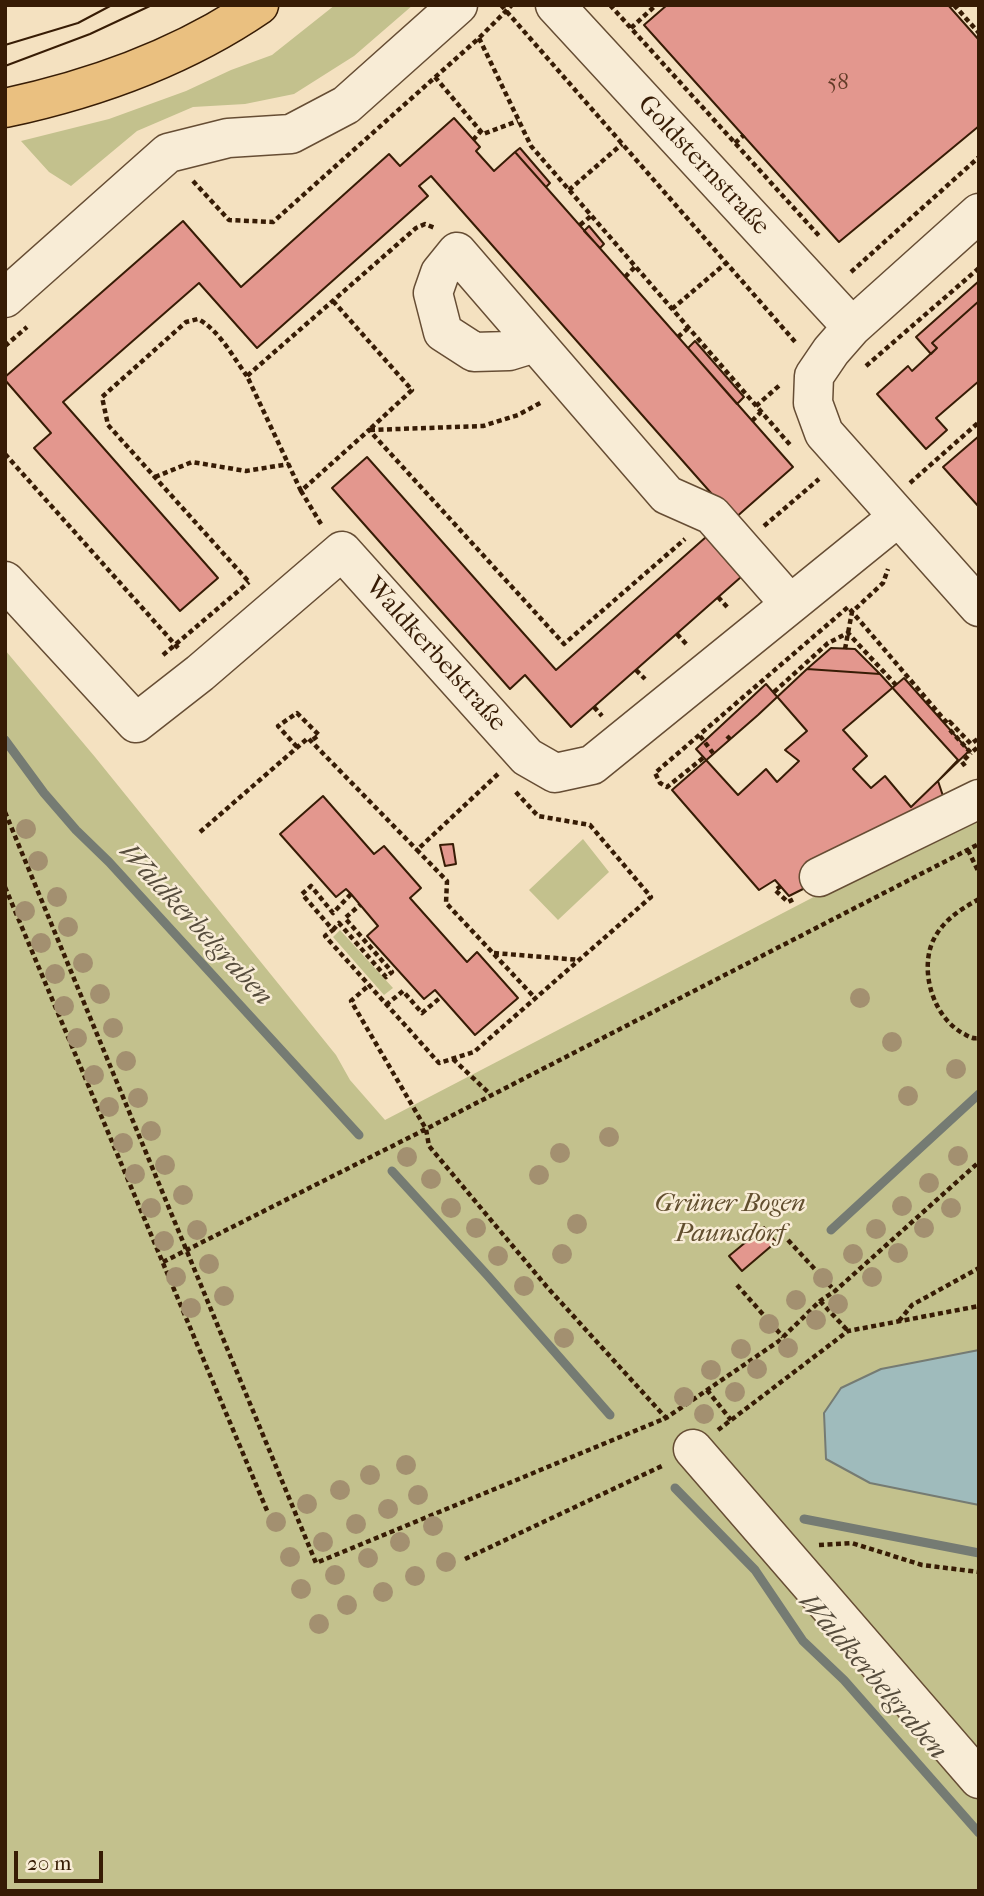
<!DOCTYPE html>
<meta charset="utf-8">
<style>
body{margin:0}
#map{position:relative;width:984px;height:1896px;overflow:hidden;background:#f4e1c0;font-family:"IM FELL French Canon",serif}
canvas{display:block}
.frame{position:absolute;inset:0;border:7px solid #371c05;pointer-events:none}
.scale{position:absolute;left:14px;top:1851px;width:89px;height:32px;box-sizing:border-box;border:4px solid #371c05;border-top:0;padding-left:9px;font-size:21px;line-height:24px;white-space:nowrap;color:#371c05;-webkit-text-stroke:5px #f8ecd6;paint-order:stroke}
</style>
<div id="map">
<canvas width="984" height="1896"></canvas>
<div class="frame"></div>
<div class="scale">20 m</div>
</div>
<script>
const c = document.querySelector('canvas').getContext('2d');
c.lineJoin = 'round';
function fill(path, color) {
  c.fillStyle = color;
  c.fill(path, 'evenodd');
}
function trace(path, color, width, dash) {
  c.strokeStyle = color;
  c.lineWidth = width;
  c.lineCap = dash ? 'butt' : 'round';
  c.setLineDash(dash || []);
  c.stroke(path);
}
function write(font, color, halo, rows, align = 'center') {
  c.font = font + ' "IM FELL French Canon",serif';
  c.lineWidth = 5;
  c.setLineDash([]);
  c.textBaseline = 'middle';
  c.strokeStyle = halo;
  c.fillStyle = color;
  for (const [text, x, y, turn = 0] of rows) {
    c.save();
    c.translate(x, y);
    c.rotate((+turn || 0) * Math.PI / 180);
    c.textAlign = isNaN(turn) ? turn : align;
    if (halo) c.strokeText(text, 0, 0);
    c.fillText(text, 0, 0);
    c.restore();
  }
}
fill(new Path2D(`
 M335 5H413L354 56 294 94 245 104 193 107 137 131 71 186 49 172 21 141 109 119 186 91 231 70 272 55Z
 M5 650 95 757 336 1055 350 1080 385 1120 979 811V1891H5Z
 M583 839 609 872 558 920 529 890Z
 M340 930 393 988 384 995 333 937Z`), '#c3c18d');
const water = new Path2D(`
 M979 1350V1505L870 1483 826 1459 824 1413 841 1388 881 1369Z`);
fill(water, '#9fbbbc');
trace(water, '#757b73', 2);
trace(new Path2D(`
 M5 740 44 793 76 830 109 862 359 1135
 M392 1171 488 1276 610 1415
 M831 1230 979 1094
 M675 1488 755 1570 803 1641 844 1680 979 1833
 M804 1519 979 1553`), '#757b73', 9);
const building = new Path2D(`
 M667 5H948L979 40V126L839 242 644 25Z
 M454 118 480 147 476 151 494 171 515 152 793 467 734 519 431 176 419 186 428 196 257 348 199 283 63 402 218 578 180 611 34 448 51 433 5 380V377L183 221 241 287 389 154 400 166Z
 M520 148 550 183 546 187 515 152Z
 M589 226 604 244 600 248 584 231Z
 M979 281V301L932 343 937 348 931 354 916 337Z
 M979 301V381L936 418 947 430 926 449 877 394 908 366 912 371 937 348 932 343Z
 M695 341 744 397 737 404 688 348Z
 M979 436V507L943 467Z
 M367 457 556 670 706 537 741 577 571 727 525 675 510 689 332 488Z
 M831 648 855 649 880 674 807 669Z
 M807 669 880 674 958 760 938 781 946 805 813 884 789 896 775 880 759 890 672 790 758 715Z
 M904 678 969 751 911 807 885 776 871 788 853 769 867 756 843 730Z
 M766 684 807 731 785 750 799 761 777 782 766 769 738 795 696 749Z
 M323 796 374 854 384 846 421 888 410 898 467 962 477 952 518 998 475 1035 435 990 424 999 367 936 378 926 351 894 346 889 336 897 280 834Z
 M453 844 456 864 445 866 440 845Z
 M764 1227 776 1242 742 1271 729 1256Z`);
fill(building, '#e3978e');
trace(building, '#371c05', 2);
const minor = new Path2D(`
 M555 5 852 327
 M979 213 852 327 831 351 814 376 813 403 824 433 979 607
 M5 298 168 153 228 138 291 134 346 105 458 5
 M535 343 509 351 474 352 443 332 433 293 440 273 457 252 667 495 712 515 790 604
 M5 581 136 723 200 673 342 551 527 757 555 773 592 765 898 517
 M819 877 979 799
 M693 1449 979 1779`);
const major = new Path2D(`
 M5 108C94 89 183 57 259 5`);
trace(minor, '#664d34', 41);
trace(major, '#371c05', 41);
trace(new Path2D(`
 M501 5 797 344
 M610 5 821 238
 M954 5 979 33
 M631 28 656 5
 M479 38 531 146 791 446
 M435 77 483 134 518 121
 M473 140 481 131
 M735 143 744 135
 M193 181 229 220 273 222 479 38 512 5
 M569 190 622 144
 M580 225 591 216
 M851 272 979 157
 M625 277 635 267
 M333 301 412 390 370 429
 M672 309 726 263
 M678 337 688 328
 M5 346 27 327
 M866 366 979 268
 M247 376C233 357 219 330 198 319L186 322 102 397 108 425 249 582
 M756 406 781 384
 M752 421 761 412
 M370 430 483 426 518 415 542 402
 M5 454 179 649
 M155 477 192 462 246 471 289 464
 M910 483 979 422
 M301 491 247 376 416 228 425 224 435 228
 M321 524 301 491 369 430 564 644 685 539
 M764 526 819 479
 M718 597 729 609
 M677 634 688 646
 M845 649 852 612 883 583 888 569
 M163 655 249 582
 M636 670 645 679
 M774 692 828 643 848 633 896 685
 M594 707 602 716
 M950 730 971 753 979 746
 M700 736 713 753
 M727 736 730 739
 M297 747 278 726 297 713 319 735 311 741
 M703 758 667 787 660 783 655 773 848 607 948 724 950 722 971 744 979 738
 M965 766 962 762 971 753
 M498 774 417 850 447 881 446 903 536 999
 M5 812 316 1563 666 1418 547 1287 429 1146 426 1129 351 1001 368 986
 M200 832 308 738 417 850
 M968 850 979 873
 M781 886 775 890 788 902 794 899
 M5 887 268 1513
 M351 894 333 913 311 886 302 894 333 930 325 936 439 1063 474 1052 651 897 590 825 538 816 514 790
 M979 899C959 910 941 922 932 943 920 974 934 1018 964 1034 970 1037 972 1039 979 1038
 M333 930 339 923 386 977 392 972 345 918 360 905
 M494 953 580 960
 M386 1005 403 991 422 1013 441 997
 M453 1059 491 1095
 M788 1240 835 1291
 M163 1262 426 1129 979 844
 M737 1285 783 1337
 M820 1301 848 1331
 M899 1321 912 1305 979 1268
 M707 1390 731 1420
 M667 1420 666 1418 779 1341 820 1301 835 1291 979 1162
 M718 1430 848 1331 979 1306
 M819 1545 852 1543 922 1565 979 1572
 M465 1559 664 1465`), '#371c05', 4.5, [5, 3.5]);
trace(minor, '#f8ecd6', 38);
trace(major, '#eac080', 38);
trace(new Path2D(`
 M5 45 78 23 112 5
 M5 66 90 34 152 5`), '#371c05', 2);
c.fillStyle = '#a39070';
for (const [x, y] of [
 [26,829],
 [38,861],
 [57,897],
 [25,911],
 [68,927],
 [41,943],
 [83,963],
 [55,974],
 [100,994],
 [860,998],
 [64,1006],
 [113,1028],
 [77,1038],
 [892,1042],
 [126,1061],
 [956,1069],
 [94,1075],
 [908,1096],
 [138,1098],
 [109,1107],
 [151,1131],
 [609,1137],
 [123,1143],
 [560,1153],
 [958,1156],
 [407,1157],
 [165,1165],
 [135,1174],
 [539,1175],
 [431,1179],
 [929,1183],
 [183,1195],
 [902,1206],
 [151,1208],
 [451,1208],
 [951,1208],
 [577,1224],
 [476,1228],
 [924,1228],
 [876,1229],
 [197,1230],
 [164,1241],
 [898,1253],
 [562,1254],
 [853,1254],
 [498,1256],
 [209,1264],
 [176,1277],
 [872,1277],
 [823,1278],
 [524,1286],
 [224,1296],
 [796,1300],
 [838,1304],
 [191,1308],
 [816,1320],
 [769,1324],
 [564,1338],
 [788,1348],
 [741,1349],
 [757,1369],
 [711,1370],
 [735,1392],
 [684,1397],
 [704,1414],
 [406,1465],
 [370,1475],
 [340,1490],
 [418,1495],
 [307,1504],
 [388,1509],
 [276,1522],
 [356,1524],
 [433,1526],
 [323,1542],
 [400,1542],
 [290,1557],
 [368,1558],
 [446,1562],
 [335,1575],
 [415,1576],
 [301,1589],
 [383,1592],
 [347,1605],
 [319,1624]
]) {
  c.beginPath();
  c.arc(x, y, 10, 0, 2 * Math.PI);
  c.fill();
}
write('23px', '#623b27', null, [
 ["58",838,83]
]);
write('26px', '#371c05', '#f8ecd6', [
 ["Goldsternstraße",703,166,47],
 ["Waldkerbelstraße",435,655,48]
]);
write('italic 26px', '#614e2e', '#f8ecd6', [
 ["Grüner Bogen",730,1205],
 ["Paunsdorf",730,1235]
]);
write('italic 28px', '#564c3c', '#f8ecd6', [
 ["Waldkerbelgraben",195,925,47],
 ["Waldkerbelgraben",872,1677,49]
]);
</script>
